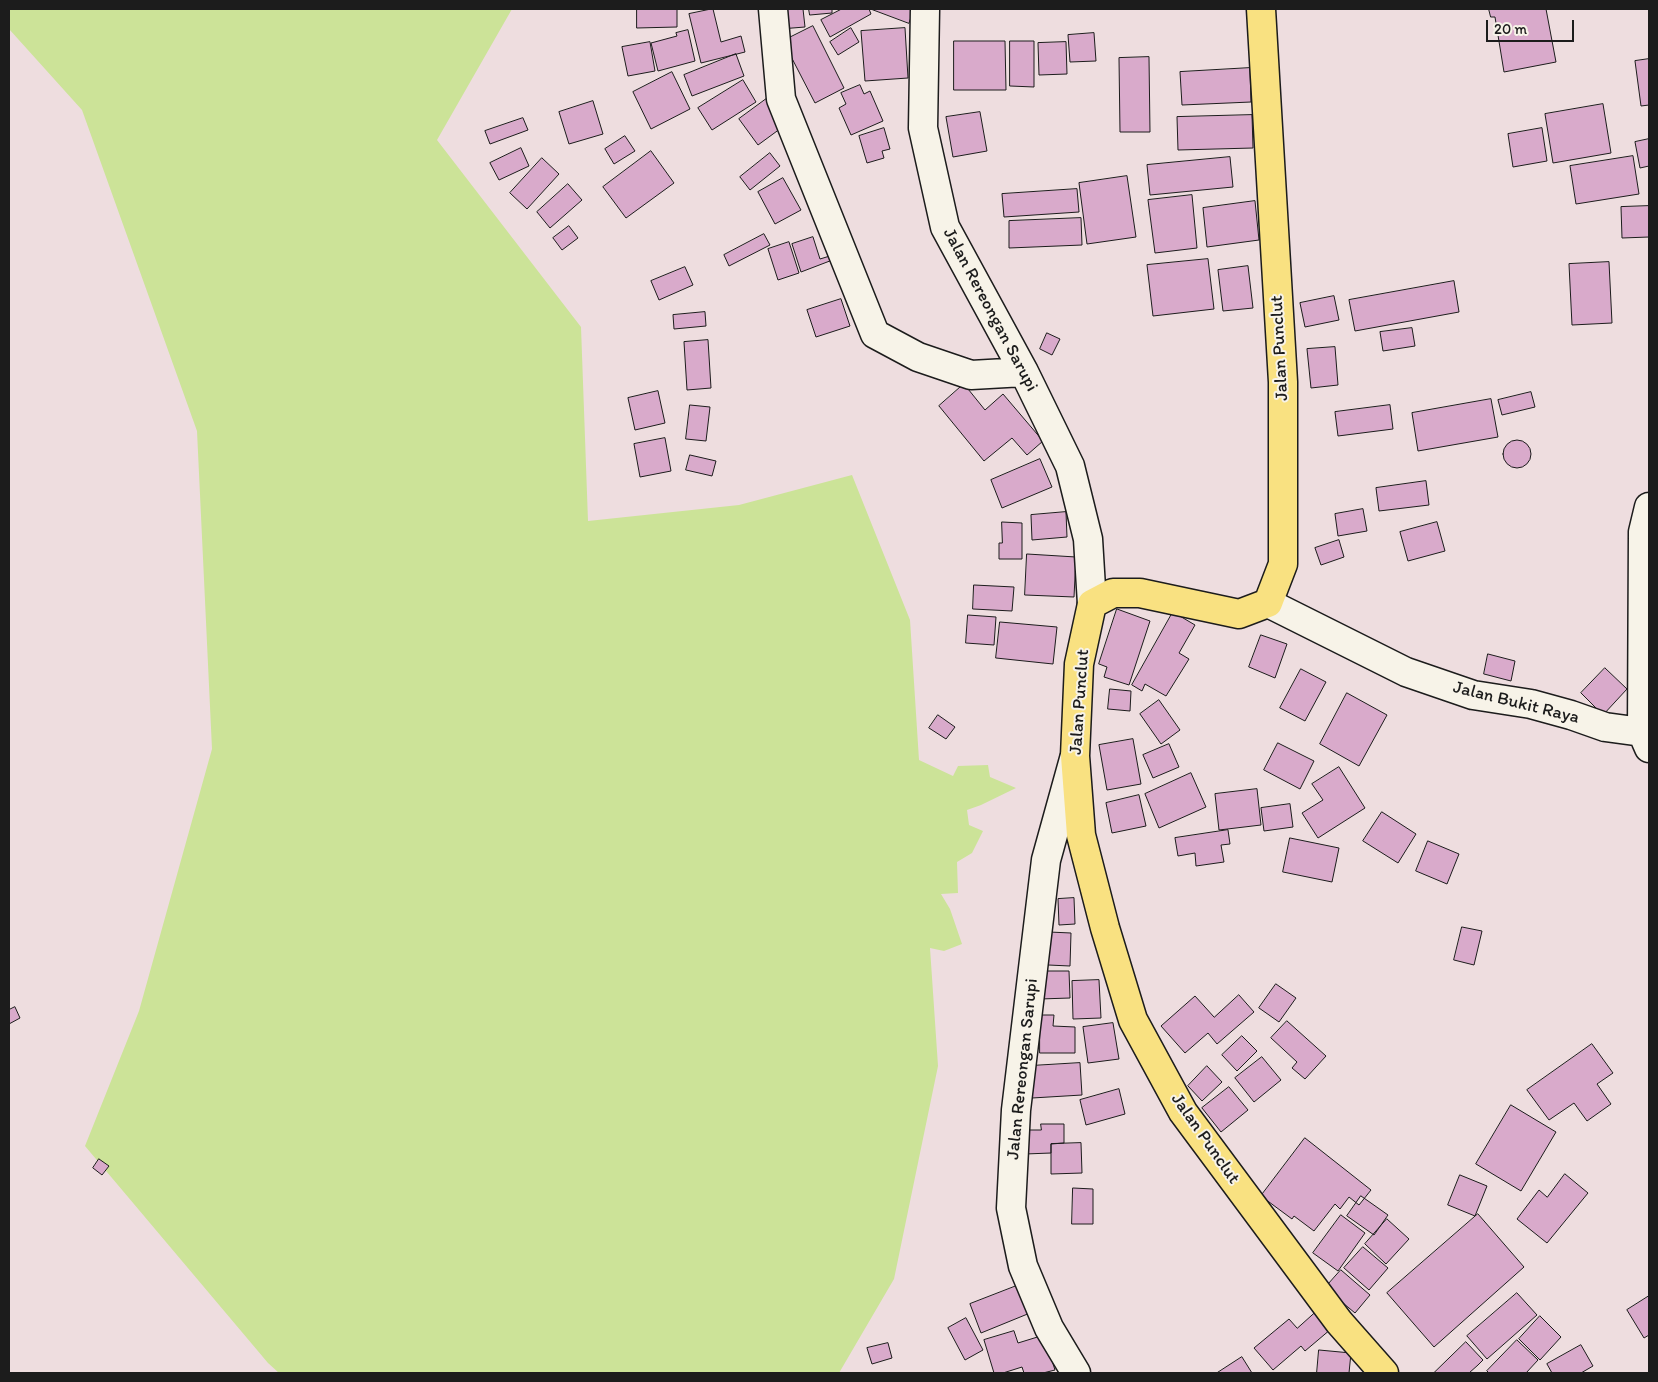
<!DOCTYPE html>
<style>
body{margin:0}
#map{position:relative;width:1658px;height:1382px;overflow:hidden;background:#eedddf;font-family:Itim,sans-serif}
canvas{display:block}
.frame{position:absolute;inset:0;border:10px solid #1c1c1c;pointer-events:none}
.scale{position:absolute;left:1486px;top:20px;width:88px;height:22px;box-sizing:border-box;border:2px solid #1c1c1c;border-top:0;padding-left:6px;font-size:15px;line-height:18px;white-space:nowrap;color:#1c1c1c;-webkit-text-stroke:4px #f7f3e8;paint-order:stroke}
</style>
<div id="map">
<canvas width="1658" height="1382"></canvas>
<div class="frame"></div>
<div class="scale">20 m</div>
</div>
<script>
const c = document.querySelector('canvas').getContext('2d');
c.lineJoin = 'round';
function fill(path, color) {
  c.fillStyle = color;
  c.fill(path, 'evenodd');
}
function trace(path, color, width, dash) {
  c.strokeStyle = color;
  c.lineWidth = width;
  c.lineCap = dash ? 'butt' : 'round';
  c.setLineDash(dash || []);
  c.stroke(path);
}
function write(font, color, halo, rows, align = 'center') {
  c.font = font + ' Itim,sans-serif';
  c.lineWidth = 4;
  c.setLineDash([]);
  c.textBaseline = 'middle';
  c.strokeStyle = halo;
  c.fillStyle = color;
  for (const [text, x, y, turn = 0] of rows) {
    c.save();
    c.translate(x, y);
    c.rotate((+turn || 0) * Math.PI / 180);
    c.textAlign = isNaN(turn) ? turn : align;
    if (halo) c.strokeText(text, 0, 0);
    c.fillText(text, 0, 0);
    c.restore();
  }
}
fill(new Path2D(`
 M9 9H512L437 140 581 327 588 521 739 505 852 475 910 620 919 760 953 776 958 766 988 765 990 777 1016 788 981 805 967 810 969 825 983 831 972 853 957 862 958 893 941 894 950 909 962 944 944 951 930 948 938 1066 894 1279 839 1373H279L268 1363 85 1146 139 1011 212 749 197 431 82 110 9 29Z`), '#cce398');
const building = new Path2D(`
 M637 9H677V27L637 28Z
 M713 9 721 42 741 36 745 52 701 63 689 14Z
 M779 9H803L805 27 780 29Z
 M809 9H832V13L810 15Z
 M842 9H869L871 14 830 37 821 20Z
 M871 9H914L909 23Z
 M1489 9H1546L1556 62 1504 72 1495 17H1491Z
 M813 26 844 88 815 103 783 41Z
 M851 28 859 42 838 55 830 42Z
 M905 28 908 78 865 81 861 31Z
 M688 30 695 61 658 71 651 43 677 36 676 33Z
 M1094 33 1096 61 1070 62 1068 35Z
 M954 41H1005L1006 90H954Z
 M1010 41H1034V87L1010 86Z
 M650 42 655 71 628 76 622 47Z
 M1066 42 1067 74 1039 75 1038 43Z
 M736 54 744 76 692 96 684 75Z
 M1149 57 1150 132H1120L1119 58Z
 M1649 59V105L1641 106 1635 61Z
 M1250 68 1251 102 1182 105 1180 72Z
 M672 72 690 109 651 129 633 92Z
 M743 80 756 102 712 130 698 108Z
 M860 85 864 94 870 91 883 121 851 135 839 108 846 104 841 93Z
 M769 97 788 123 758 145 739 119Z
 M593 101 603 134 569 144 559 112Z
 M1603 104 1611 153 1553 163 1545 114Z
 M980 112 987 151 953 157 946 117Z
 M1252 115 1253 148 1178 150 1177 117Z
 M523 118 528 130 490 144 485 131Z
 M884 128 890 149 882 151 884 158 867 163 859 136Z
 M1542 128 1547 161 1513 167 1508 134Z
 M625 136 635 151 614 164 605 149Z
 M1649 139V166L1640 168 1635 142Z
 M521 148 529 166 499 180 490 163Z
 M651 151 674 183 626 218 603 187Z
 M770 153 780 166 750 190 740 177Z
 M1633 156 1639 194 1576 204 1570 166Z
 M1230 157 1233 187 1150 195 1147 165Z
 M542 158 559 174 527 209 510 193Z
 M1127 176 1136 237 1087 244 1079 183Z
 M783 178 801 210 775 224 758 192Z
 M568 184 582 200 550 228 537 212Z
 M1077 189 1079 212 1004 217 1002 194Z
 M1192 195 1197 248 1155 253 1148 200Z
 M1255 201 1259 240 1207 247 1203 208Z
 M1649 206V237L1622 238 1621 207Z
 M1081 218 1082 245 1009 248V221Z
 M569 226 578 238 562 250 553 238Z
 M764 234 770 245 729 266 724 255Z
 M813 237 820 259 833 255 835 259 801 272 792 244Z
 M789 242 799 273 778 280 768 249Z
 M1208 259 1214 309 1153 316 1147 265Z
 M1609 262 1612 323 1572 325 1569 264Z
 M1248 266 1253 308 1223 311 1218 270Z
 M685 267 693 285 659 300 651 281Z
 M1454 281 1459 312 1355 331 1349 300Z
 M1334 296 1339 320 1305 327 1300 303Z
 M841 299 850 326 816 337 807 310Z
 M705 312 706 326 674 329 673 315Z
 M1412 328 1415 346 1383 351 1380 332Z
 M1047 333 1060 339 1052 355 1040 349Z
 M708 340 711 388 687 390 684 342Z
 M1335 347 1338 385 1311 388 1307 349Z
 M964 384 985 410 1003 394 1043 441 1027 455 1012 438 984 461 939 406Z
 M658 391 665 423 635 430 628 398Z
 M1531 392 1535 407 1502 415 1498 400Z
 M1491 399 1498 437 1418 451 1412 413Z
 M690 405 710 407 706 441 686 439Z
 M1390 405 1393 429 1338 436 1335 412Z
 M665 438 671 471 640 477 634 444Z
 M1503 454a14 14 0 1 1 28 0a14 14 0 1 1-28 0Z
 M690 455 716 461 712 476 686 470Z
 M1040 459 1052 487 1002 508 991 480Z
 M1426 481 1429 505 1379 511 1376 488Z
 M1363 509 1367 531 1338 536 1335 514Z
 M1066 512 1067 537 1032 540 1031 515Z
 M1002 522 1022 523V559H999V543H1002Z
 M1437 522 1445 551 1408 561 1400 532Z
 M1339 540 1344 557 1321 565 1315 548Z
 M1027 554 1076 557 1074 597 1025 595Z
 M974 585 1014 587 1012 611 973 609Z
 M1117 609 1150 621 1129 685 1104 677 1107 667 1099 664Z
 M1173 612 1195 625 1179 653 1189 659 1166 696 1145 684 1142 691 1132 685Z
 M968 615 996 617 994 645 966 643Z
 M1000 622 1057 627 1053 664 996 658Z
 M1261 635 1287 644 1275 678 1249 667Z
 M1488 654 1515 661 1511 681 1484 674Z
 M1605 668 1627 689 1603 715 1581 693Z
 M1301 669 1326 682 1305 721 1280 708Z
 M1110 689 1131 691 1130 711 1108 709Z
 M1347 693 1387 715 1359 766 1320 744Z
 M1159 700 1180 730 1161 744 1140 714Z
 M938 715 955 727 946 739 929 728Z
 M1133 739 1141 784 1107 790 1099 745Z
 M1278 743 1314 761 1300 789 1264 770Z
 M1169 744 1179 767 1153 778 1143 755Z
 M1339 767 1365 808 1318 838 1302 813 1323 800 1312 784Z
 M1191 773 1206 807 1159 828 1145 794Z
 M1257 789 1261 825 1219 830 1215 794Z
 M1139 795 1146 826 1112 833 1106 803Z
 M1290 804 1293 827 1264 831 1261 808Z
 M1382 812 1416 834 1398 863 1363 841Z
 M1228 830 1230 844 1221 845 1224 862 1196 866 1195 853 1178 856 1175 838Z
 M1290 838 1339 848 1332 882 1283 872Z
 M1428 841 1459 854 1447 884 1416 871Z
 M1074 898 1075 924 1059 925 1058 899Z
 M1462 927 1482 931 1474 965 1454 960Z
 M1049 932 1071 933 1070 966 1048 965Z
 M1040 971H1069L1070 998 1040 999Z
 M1099 980 1101 1018 1073 1019 1072 981Z
 M1276 984 1296 998 1279 1022 1259 1008Z
 M1239 995 1254 1012 1217 1044 1208 1033 1185 1053 1161 1026 1195 996 1214 1017Z
 M15 1007 20 1018 9 1024V1010Z
 M1040 1015H1054L1053 1026 1075 1027V1053H1040Z
 M1287 1021 1326 1056 1305 1079 1292 1068 1297 1062 1271 1038Z
 M1113 1023 1119 1059 1088 1063 1083 1027Z
 M1242 1036 1257 1051 1237 1071 1222 1055Z
 M1592 1044 1613 1073 1597 1084 1611 1104 1587 1121 1574 1103 1549 1120 1527 1090Z
 M1262 1057 1281 1080 1254 1102 1235 1078Z
 M1080 1063 1082 1095 1032 1098 1030 1066Z
 M1207 1066 1222 1082 1202 1101 1188 1086Z
 M1229 1087 1248 1110 1221 1132 1202 1108Z
 M1119 1089 1125 1114 1086 1125 1080 1100Z
 M1511 1105 1556 1132 1521 1191 1476 1164Z
 M1041 1124H1064V1143L1051 1144V1153L1025 1154V1130H1041Z
 M1305 1138 1371 1190 1359 1205 1349 1197 1340 1209 1335 1204 1314 1231 1294 1216 1292 1219 1261 1196Z
 M1081 1143 1082 1173 1051 1174V1144Z
 M99 1159 109 1166 102 1175 93 1168Z
 M1565 1174 1588 1193 1547 1243 1517 1219 1539 1190 1547 1197Z
 M1460 1175 1487 1186 1475 1216 1448 1205Z
 M1073 1188 1093 1189V1224H1072Z
 M1361 1196 1388 1215 1374 1235 1347 1216Z
 M1478 1214 1524 1267 1434 1347 1387 1293Z
 M1341 1215 1365 1233 1338 1271 1313 1253Z
 M1387 1219 1409 1239 1386 1264 1365 1244Z
 M1363 1247 1388 1268 1369 1290 1344 1268Z
 M1341 1270 1370 1295 1355 1313 1325 1288Z
 M1019 1285 1030 1313 981 1333 970 1304Z
 M1517 1293 1537 1315 1487 1359 1467 1336Z
 M1649 1296V1335L1644 1338 1627 1310Z
 M1316 1312 1331 1329 1305 1351 1301 1346 1273 1370 1254 1348 1289 1319 1297 1328Z
 M1540 1316 1561 1337 1540 1360 1519 1339Z
 M966 1318 983 1350 965 1360 948 1328Z
 M1014 1331 1018 1343 1044 1335 1055 1370 1043 1373H1024L1022 1367 1003 1373H994L984 1340Z
 M1517 1340 1538 1360 1526 1373H1489L1487 1371Z
 M1466 1342 1483 1360 1478 1365 1469 1373H1434Z
 M888 1343 892 1358 872 1364 867 1348Z
 M1581 1345 1593 1366 1581 1373H1552L1547 1364Z
 M1319 1350 1351 1353 1349 1373H1317Z
 M1242 1357 1252 1373H1217Z`);
fill(building, '#d9aacb');
trace(building, '#1c1c1c', 1);
const minor = new Path2D(`
 M773 9 781 99 875 334 918 357 971 375 1024 372
 M925 9 923 128 945 227 1024 372 1070 466 1088 539 1092 604
 M1268 603 1406 672 1473 695 1531 704 1571 715 1605 727 1642 732
 M1649 748 1642 732 1643 532 1649 507
 M1074 759 1046 860 1016 1110 1011 1208 1023 1266 1049 1328 1076 1373`);
const major = new Path2D(`
 M1261 9 1283 382V564L1268 603 1239 614 1140 593H1113L1092 604 1079 664 1075 756 1081 835 1105 928 1133 1020 1183 1112 1339 1322 1384 1373`);
trace(minor, '#1c1c1c', 31);
trace(major, '#1c1c1c', 31);
trace(minor, '#f7f3e8', 28);
trace(major, '#f9e181', 28);
write('18px', '#1c1c1c', '#f7f3e8', [
 ["Jalan Rereongan Sarupi",990,310,62],
 ["Jalan Punclut",1280,348,-93],
 ["Jalan Punclut",1080,702,-86],
 ["Jalan Bukit Raya",1516,703,14],
 ["Jalan Rereongan Sarupi",1023,1069,-84],
 ["Jalan Punclut",1205,1139,55]
]);
</script>
